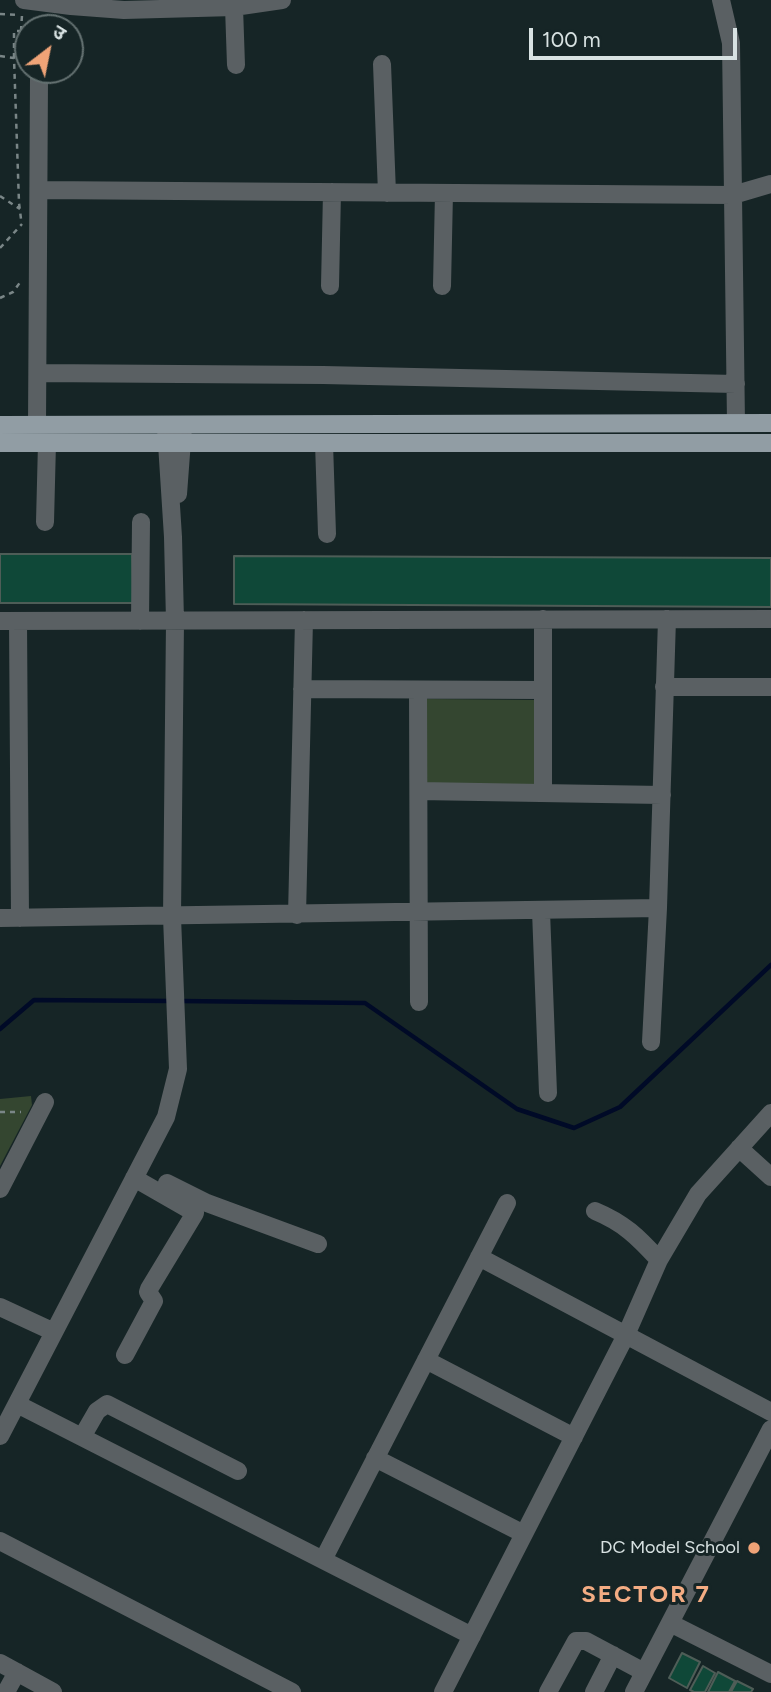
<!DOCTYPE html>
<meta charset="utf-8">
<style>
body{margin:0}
#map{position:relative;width:771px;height:1692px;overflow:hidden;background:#162526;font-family:Figtree,"Noto Sans Devanagari",sans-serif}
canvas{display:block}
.north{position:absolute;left:14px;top:14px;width:70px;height:70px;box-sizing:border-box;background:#162526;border:2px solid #647171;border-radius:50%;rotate:32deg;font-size:19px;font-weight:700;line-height:28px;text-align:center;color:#d8e2e2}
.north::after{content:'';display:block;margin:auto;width:24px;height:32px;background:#efa377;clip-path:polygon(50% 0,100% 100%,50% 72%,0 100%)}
.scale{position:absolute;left:529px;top:28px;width:208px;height:32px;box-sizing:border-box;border:4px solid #d8e2e2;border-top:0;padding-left:9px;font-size:21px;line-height:24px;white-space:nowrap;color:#d8e2e2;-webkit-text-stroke:5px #162526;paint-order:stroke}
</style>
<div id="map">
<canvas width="771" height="1692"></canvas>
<div class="north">उ</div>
<div class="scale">100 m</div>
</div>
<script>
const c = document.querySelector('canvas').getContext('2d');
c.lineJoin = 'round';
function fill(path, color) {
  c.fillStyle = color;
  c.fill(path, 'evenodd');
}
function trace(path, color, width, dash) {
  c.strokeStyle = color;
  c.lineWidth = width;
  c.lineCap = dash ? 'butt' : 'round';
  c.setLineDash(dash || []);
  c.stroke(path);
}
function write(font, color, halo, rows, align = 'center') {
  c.font = font + ' Figtree,sans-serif';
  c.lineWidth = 6;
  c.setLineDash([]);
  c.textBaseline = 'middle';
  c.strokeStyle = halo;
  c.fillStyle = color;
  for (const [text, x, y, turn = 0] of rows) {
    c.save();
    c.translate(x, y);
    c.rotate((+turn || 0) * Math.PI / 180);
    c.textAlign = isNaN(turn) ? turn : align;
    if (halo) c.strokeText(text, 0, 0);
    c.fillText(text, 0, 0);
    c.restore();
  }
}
fill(new Path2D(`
 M427 699 536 700 535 786 426 785Z
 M31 1096 32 1105 0 1166V1099Z`), '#344630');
trace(new Path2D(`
 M180 1001 365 1003 517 1109 574 1128 620 1107 771 965
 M0 1029 34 1000 171 1001`), '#000a27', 4.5);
const building = new Path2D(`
 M0 554H132L133 603H0Z
 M234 556 771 558V607L234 604Z
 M682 1653 700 1662 687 1688 669 1678Z
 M703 1666 715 1673 705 1692H694L690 1690Z
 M718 1672 735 1681 729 1692H708Z
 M737 1681 753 1689 751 1692H731Z`);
fill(building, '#0f4838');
trace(building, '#4e5d57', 2);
trace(new Path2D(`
 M0 14 18 15
 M21 31 22 15
 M0 56 14 58 19 203 21 219
 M14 58V31H28
 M0 196 20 209
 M0 248 22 224
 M0 298 13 292 21 281
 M0 1112H21`), '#7a8687', 2.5, [5, 5]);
trace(new Path2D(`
 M24 0 71 6 124 10 234 7 236 65
 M234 0V7L282 0
 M721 0 731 43 736 423
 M382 64 387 193
 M39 190 733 195 771 184
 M330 286 332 192
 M442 286 444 193
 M38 373 323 375 736 384
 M37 424 39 79
 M324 443 327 534
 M178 494 183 427
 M45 522 47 443
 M0 621 771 619
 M18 621 20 918
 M140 621 141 522
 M664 687H771
 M302 689 543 690
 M418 690 419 1002
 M419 791 662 795
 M543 793V619
 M541 911 548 1093
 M297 915 304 620
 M0 918 658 908
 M651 1042 658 908 667 619
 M739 1148 771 1177
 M167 1183 207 1203 318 1244
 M0 1189 45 1102
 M595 1211C624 1223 638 1237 659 1260
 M479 1257 771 1412
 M0 1307 54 1332
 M125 1355 154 1301 148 1292 149 1289 195 1213 134 1178
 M426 1360 574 1437
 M17 1404 472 1636
 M0 1436 166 1117 178 1069 172 917 175 621 173 537 166 428
 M82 1437 97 1411 107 1404 238 1471
 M375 1458 524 1534
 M0 1541 292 1692
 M323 1560 507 1203
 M670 1623 771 1674
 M0 1663 53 1692
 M6 1692 17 1672
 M443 1692 626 1335 659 1260 698 1194 771 1113
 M548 1692 576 1641H586L644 1672
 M594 1692 613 1655
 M634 1692 771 1429`), '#5a6063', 18);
trace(new Path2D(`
 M0 425 771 423
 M0 443H771`), '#919da4', 18);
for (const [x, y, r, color] of [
 [754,1548,7,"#efa377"]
]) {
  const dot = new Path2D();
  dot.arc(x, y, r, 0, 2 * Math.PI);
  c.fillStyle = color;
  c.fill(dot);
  trace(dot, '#162526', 2.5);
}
write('18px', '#d8e2e2', '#162526', [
 ["DC Model School",740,1548]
], 'right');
c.letterSpacing = '2px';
write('bold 24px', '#f3ac83', '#162526', [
 ["SECTOR 7",646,1595]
]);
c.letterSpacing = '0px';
</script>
